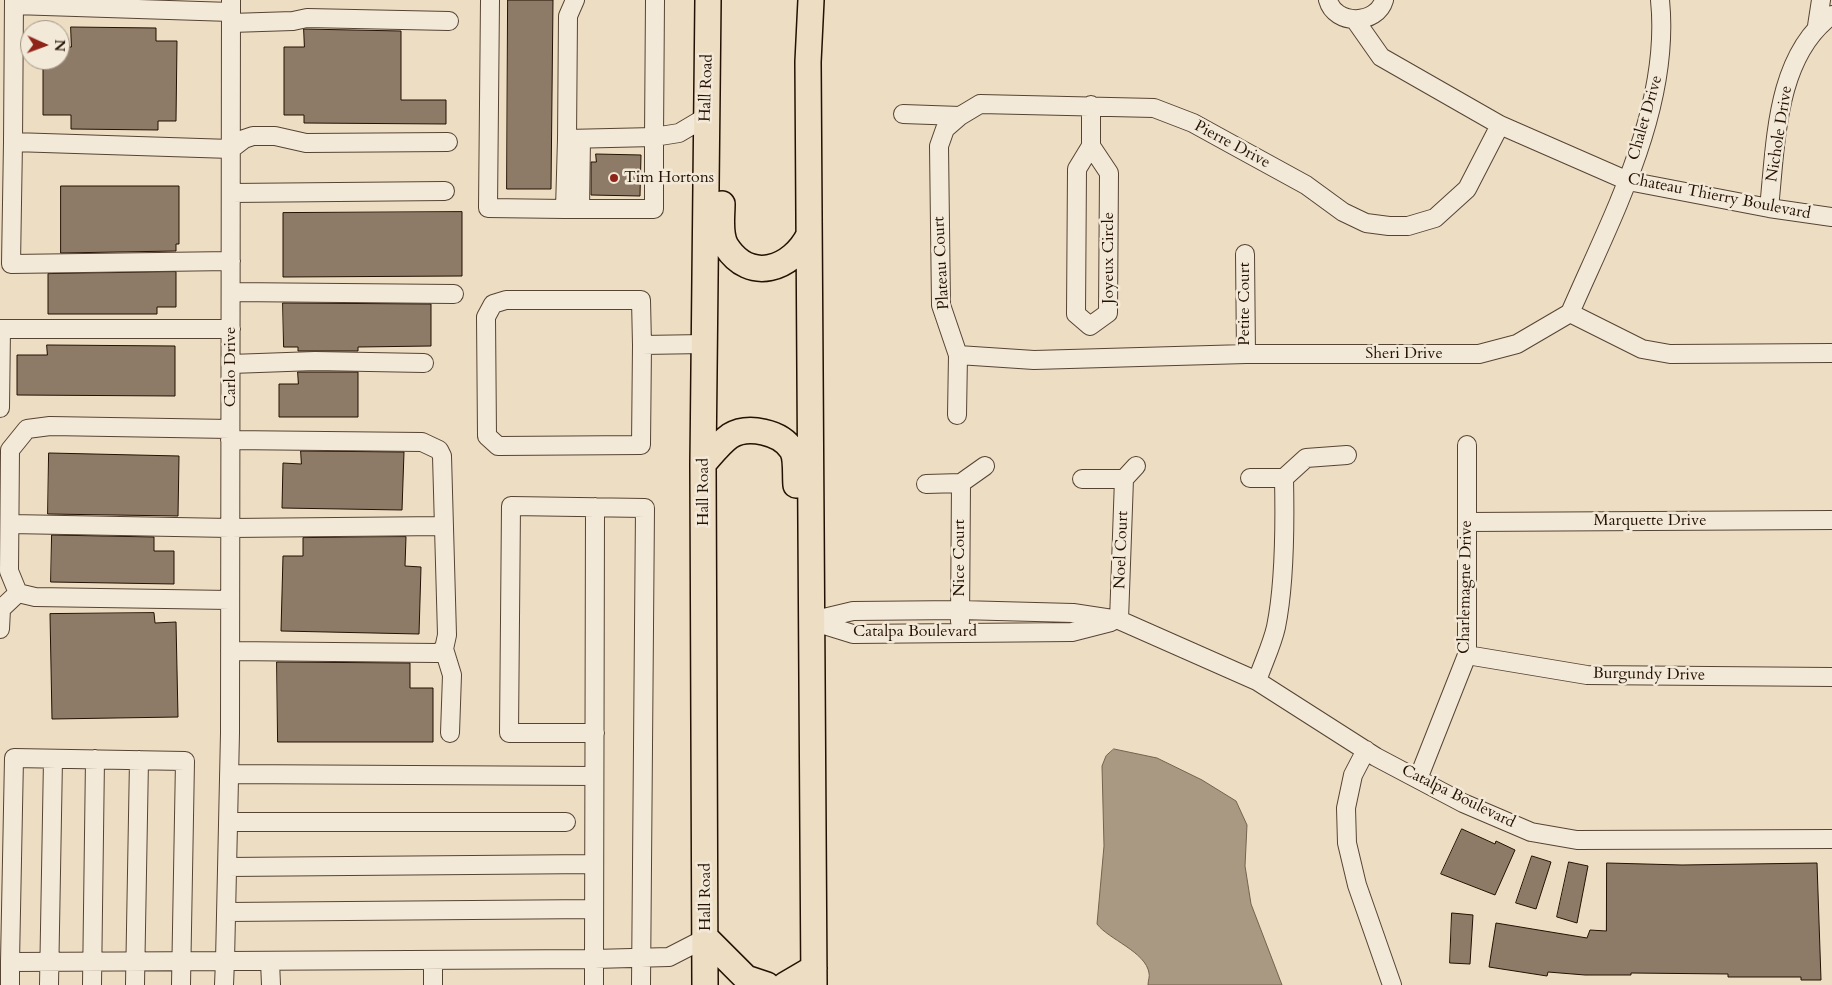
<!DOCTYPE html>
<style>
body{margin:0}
#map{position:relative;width:1832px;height:985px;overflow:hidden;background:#edddc3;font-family:Cardo,serif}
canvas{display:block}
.north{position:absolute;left:20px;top:20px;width:50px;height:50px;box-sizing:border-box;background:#f3e9d8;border:1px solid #a09383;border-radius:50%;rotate:92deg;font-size:14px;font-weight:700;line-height:20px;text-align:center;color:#241103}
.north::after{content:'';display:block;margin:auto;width:18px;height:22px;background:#8f2418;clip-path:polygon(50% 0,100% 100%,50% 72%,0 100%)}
</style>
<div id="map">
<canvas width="1832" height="985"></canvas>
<div class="north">N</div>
</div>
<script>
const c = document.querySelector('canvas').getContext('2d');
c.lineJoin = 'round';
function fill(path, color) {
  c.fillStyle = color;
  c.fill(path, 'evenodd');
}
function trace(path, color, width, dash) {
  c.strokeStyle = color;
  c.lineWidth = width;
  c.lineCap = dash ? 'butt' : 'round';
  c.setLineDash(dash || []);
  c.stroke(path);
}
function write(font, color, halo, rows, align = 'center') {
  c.font = font + ' Cardo,serif';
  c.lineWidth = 5;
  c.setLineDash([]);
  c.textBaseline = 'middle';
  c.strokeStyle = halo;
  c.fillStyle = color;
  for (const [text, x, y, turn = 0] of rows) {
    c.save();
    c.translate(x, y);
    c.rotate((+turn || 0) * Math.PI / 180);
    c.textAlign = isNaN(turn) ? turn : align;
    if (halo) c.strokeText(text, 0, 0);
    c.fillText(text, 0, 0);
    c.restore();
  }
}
const water = new Path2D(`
 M1114 749 1157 758 1202 780 1236 801 1247 825 1245 866 1251 904 1282 985H1148C1148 981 1150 976 1149 973 1146 952 1108 939 1097 924L1104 846 1102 766 1106 756Z`);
fill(water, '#a99882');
trace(water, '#74624f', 1);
const building = new Path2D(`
 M508 0H553L551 189H507Z
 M71 27 156 28V41H177L176 121H158V130L71 129V115H43V60H60V47H71Z
 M304 29 401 31V100H446V124L304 123V115H284V47H304Z
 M596 154 641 155 640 196 591 195V162H596Z
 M61 186H179V244H176V251L61 253Z
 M462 212V276L283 277V213Z
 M176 272V307H157V314H48V274Z
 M283 303 431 304V346L358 347V351H298V347H284Z
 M47 345 175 346V396L17 395V355H47Z
 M298 372H358V417H279V384H298Z
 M301 451 404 452 402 510 282 508 283 463 301 464Z
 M49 453 179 456 178 516 48 514Z
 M52 535 154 537V551H174V584L51 582Z
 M406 537 405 566 421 567 419 634 281 631 283 556H303V538Z
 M154 613 155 623 176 622 178 717 52 719 50 614Z
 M277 662 410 663V688H433V742H278Z
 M1462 829 1495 844 1496 841 1515 850 1495 895 1441 874Z
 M1532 856 1551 862 1536 909 1516 903Z
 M1569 862 1588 866 1577 923 1557 917Z
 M1607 863 1682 865 1817 863 1821 980H1801V977H1728V974L1631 973V975H1585L1548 972 1547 976 1489 967 1496 923 1587 938 1590 930 1606 931Z
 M1452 913 1473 915 1470 964 1450 963Z`);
fill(building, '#8d7b67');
trace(building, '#241103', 1);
const minor = new Path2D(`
 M14 0 13 142 231 149 244 139 253 136H275L306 143 448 142
 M231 0 230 733 225 961 594 959 595 507
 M490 0 488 208 565 209 567 139 654 137 655 0
 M1328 0C1335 26 1377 25 1384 0
 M14 5 231 12
 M1355 20 1381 57 1500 125 1628 181 1769 208 1832 217
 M231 23 293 21 307 18 449 21
 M1817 26 1821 0
 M903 114 960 116 980 104 1154 108 1193 123 1233 145 1306 185 1343 212 1366 223 1389 226H1408L1435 218 1467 189 1500 125
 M567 139 568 16 575 0
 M13 142 11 264 231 261
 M1091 146 1109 173 1108 313 1090 326 1076 314 1077 169 1091 146V105
 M231 193 445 191
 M1769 208C1776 144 1775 57 1832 15
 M565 209H654V137L679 133 706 117
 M580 209 581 139
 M1245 254 1246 354
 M231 292 454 294
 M1570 313C1612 216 1671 108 1660 0
 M1570 313 1642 349 1670 354 1832 353
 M642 345 641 300H506L493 304 486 317 487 436 498 446 641 445 642 345 704 344
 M958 355 1034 360 1246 354H1479L1517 344 1570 313
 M231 364 315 361 424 363
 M0 408 1 329H231
 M957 415 958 355 941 305 939 146 945 129 960 116
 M1250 478H1284L1306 458 1347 455
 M1082 479H1124
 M926 484 961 483 985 466
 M1467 522 1832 520
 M10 524 230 528 444 526
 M230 600 35 597 18 593 9 571 10 450 27 429 50 426 230 429
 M1119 620 1124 479 1136 466
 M811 621 853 611 960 610 1073 613 1119 620 1257 681 1376 757 1463 803 1531 832 1577 840 1832 839
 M811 621 853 634 1072 632 1111 622
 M960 622 961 483
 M0 629 1 609 18 593
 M444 649 452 675 450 733
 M230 651 437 653 444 649 447 635 442 456 439 450 422 442 230 440
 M1467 655 1587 675 1832 677
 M1257 681C1263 663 1272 645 1276 627 1285 583 1285 523 1284 478
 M595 733H509L511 506 645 508 641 985
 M1366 750 1353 775 1346 808 1347 843 1357 885 1392 985
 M229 774 594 776
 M1418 779 1467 655V445
 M228 822H566
 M227 867 594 864
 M226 912 594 909
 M270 961 271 985
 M10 962 14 758 185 761 181 985
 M10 985V962L225 961 224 985
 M49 985 53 759
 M92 985 95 759
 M135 985 139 760
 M433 985V960
 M594 985V959L669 957 706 938`);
const highway = new Path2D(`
 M811 0 808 62 814 985
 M722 204C722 217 719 234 726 246 750 284 792 269 809 235
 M703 464C711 455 720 443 730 436 748 425 781 432 792 450 797 458 795 475 796 485
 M706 938 746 978 767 985
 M705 985 703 464 708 0
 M785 985 814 968`);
trace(minor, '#564433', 20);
trace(highway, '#241103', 28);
trace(minor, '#f3e9d8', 18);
trace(highway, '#edddc3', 25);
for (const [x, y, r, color] of [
 [614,178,5,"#8f2418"]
]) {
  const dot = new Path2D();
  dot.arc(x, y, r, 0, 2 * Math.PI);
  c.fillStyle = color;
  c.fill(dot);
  trace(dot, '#f3e9d8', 2);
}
write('16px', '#241103', '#f3e9d8', [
 ["Hall Road",707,88,-88],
 ["Chalet Drive",1646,118,-74],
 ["Nichole Drive",1780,134,-81],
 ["Pierre Drive",1232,145,28],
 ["Chateau Thierry Boulevard",1719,197,11],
 ["Joyeux Circle",1109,258,-90],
 ["Plateau Court",942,263,-93],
 ["Petite Court",1245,304,-90],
 ["Sheri Drive",1404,354],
 ["Carlo Drive",231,367,-90],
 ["Hall Road",704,492,-90],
 ["Marquette Drive",1650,521],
 ["Noel Court",1122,550,-88],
 ["Nice Court",960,558,-90],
 ["Charlemagne Drive",1466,587,-89],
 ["Catalpa Boulevard",915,632],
 ["Burgundy Drive",1649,675,1],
 ["Catalpa Boulevard",1458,797,26],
 ["Hall Road",706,897,-90]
]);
write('16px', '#241103', '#f3e9d8', [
 ["Tim Hortons",624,178]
], 'left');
</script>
